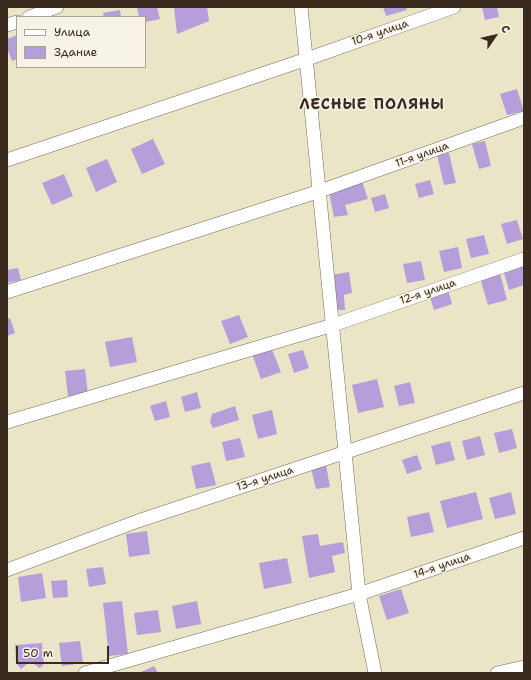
<!DOCTYPE html>
<meta charset="utf-8">
<style>
body{margin:0}
#map{position:relative;width:531px;height:680px;overflow:hidden;background:#ebe5c8;font-family:"Shantell Sans",sans-serif}
canvas{display:block}
.frame{position:absolute;inset:0;border:8px solid #3b2a1e;pointer-events:none}
.legend{position:absolute;left:16px;top:16px;width:130px;height:52px;box-sizing:border-box;background:#f7f3e8;border:1px solid #aca397;margin:0;padding:5px 7px;list-style:none;font-size:12px;color:#3b2a1e}
.legend li{display:flex;align-items:center;gap:8px;height:20px}
.legend b{width:20px;border:1px solid #aca397}
.north{position:absolute;left:475px;top:16px;width:40px;height:40px;-webkit-text-stroke:3px #f7f3e8;paint-order:stroke;rotate:56deg;font-size:11px;font-weight:700;line-height:16px;text-align:center;color:#3b2a1e}
.north::after{content:'';display:block;margin:auto;width:14px;height:18px;background:#3b2a1e;clip-path:polygon(50% 0,100% 100%,50% 72%,0 100%)}
.scale{position:absolute;left:16px;top:646px;width:93px;height:18px;box-sizing:border-box;border:2px solid #3b2a1e;border-top:0;padding-left:5px;font-size:12px;line-height:14px;white-space:nowrap;color:#3b2a1e;-webkit-text-stroke:3px #f7f3e8;paint-order:stroke}
</style>
<div id="map">
<canvas width="531" height="680"></canvas>
<div class="frame"></div>
<ul class="legend">
<li><b style="height:5px;background:#fff"></b>Улица</li>
<li><b style="height:11px;background:#b59ed9"></b>Здание</li>
</ul>
<div class="north">С</div>
<div class="scale">50 m</div>
</div>
<script>
const c = document.querySelector('canvas').getContext('2d');
c.lineJoin = 'round';
function fill(path, color) {
  c.fillStyle = color;
  c.fill(path, 'evenodd');
}
function trace(path, color, width, dash) {
  c.strokeStyle = color;
  c.lineWidth = width;
  c.lineCap = dash ? 'butt' : 'round';
  c.setLineDash(dash || []);
  c.stroke(path);
}
function write(font, color, halo, rows, align = 'center') {
  c.font = font + ' "Shantell Sans",sans-serif';
  c.lineWidth = 3;
  c.setLineDash([]);
  c.textBaseline = 'middle';
  c.strokeStyle = halo;
  c.fillStyle = color;
  for (const [text, x, y, turn = 0] of rows) {
    c.save();
    c.translate(x, y);
    c.rotate((+turn || 0) * Math.PI / 180);
    c.textAlign = isNaN(turn) ? turn : align;
    if (halo) c.strokeText(text, 0, 0);
    c.fillText(text, 0, 0);
    c.restore();
  }
}
fill(new Path2D(`
 M137 7H157L160 19 145 22V17H139Z
 M174 7H207L209 21 177 34Z
 M383 7H406L407 10 386 16Z
 M482 7H497L499 17 485 20Z
 M120 10 121 17H104L103 13Z
 M17 35V59L12 61 7 48V39Z
 M517 89 524 111 507 115 500 94Z
 M153 139 165 164 142 174 131 149Z
 M485 141 491 166 479 169 472 144Z
 M449 153 456 183 444 185 437 155Z
 M107 159 117 182 96 192 86 168Z
 M64 174 73 196 52 205 42 183Z
 M430 180 434 194 419 198 415 184Z
 M362 181 368 199 345 205 348 215 334 217 329 192Z
 M385 194 389 208 375 212 371 198Z
 M517 220 523 239 507 244 501 224Z
 M484 235 489 254 471 258 466 239Z
 M458 247 462 268 444 272 439 251Z
 M421 261 425 280 407 283 403 264Z
 M524 264V285L509 290 503 270Z
 M18 268 21 280 7 283V270Z
 M349 272 352 293 344 295 345 310H334L332 275Z
 M500 273 507 300 488 305 480 278Z
 M448 289 452 304 434 310 429 294Z
 M239 315 248 337 230 344 221 321Z
 M10 318 15 333 7 336V319Z
 M132 337 137 362 110 367 105 342Z
 M271 347 281 372 261 379 252 354Z
 M303 350 309 368 294 373 288 354Z
 M85 369 88 394 68 396 65 371Z
 M377 379 384 407 358 413 352 385Z
 M410 382 415 403 399 406 394 386Z
 M197 392 201 408 185 412 181 397Z
 M166 401 170 417 155 421 150 406Z
 M235 406 239 420 213 428 210 422 212 414Z
 M272 410 277 434 258 439 252 415Z
 M512 429 517 448 499 453 494 433Z
 M480 436 485 455 467 460 462 441Z
 M240 438 245 457 226 461 222 442Z
 M450 441 455 460 436 465 431 446Z
 M417 455 422 469 407 474 402 460Z
 M210 462 216 485 196 489 191 466Z
 M326 465 330 487 316 489 311 468Z
 M476 492 483 519 447 528 440 501Z
 M511 492 516 514 495 519 489 498Z
 M429 512 434 532 411 537 407 517Z
 M147 531 150 554 129 557 126 534Z
 M318 534 320 546 343 542 345 553 332 556 335 572 309 578 302 536Z
 M287 558 292 583 264 589 259 563Z
 M103 567 106 584 89 587 86 569Z
 M42 573 46 598 21 602 18 577Z
 M67 580 68 597 53 598 51 581Z
 M401 589 409 613 387 620 379 596Z
 M122 601 128 654 109 656 103 603Z
 M197 601 201 624 176 629 172 606Z
 M158 610 161 632 137 635 134 613Z
 M80 641 83 663 62 666 59 643Z
 M42 643 44 664 40 668 34 664H27L21 669 16 663 15 645Z
 M154 666 158 673H139Z`), '#b59ed9');
const minor = new Path2D(`
 M301 7 359 594 375 673
 M29 17 57 7
 M7 25 17 22
 M7 160 307 59 454 7
 M7 292 320 191 524 118
 M7 422 333 325 524 259
 M7 570 138 521 524 393
 M85 673 359 594 524 538
 M497 673 524 667`);
trace(minor, '#796b5a', 14);
trace(minor, '#fff', 13);
write('11px', '#3b2a1e', '#f7f3e8', [
 ["10-я улица",380,33,-19],
 ["11-я улица",422,155,-20],
 ["12-я улица",428,292,-19],
 ["13-я улица",265,479,-18],
 ["14-я улица",442,566,-19]
]);
c.letterSpacing = '1px';
write('bold 15px', '#3b2a1e', '#f7f3e8', [
 ["ЛЕСНЫЕ ПОЛЯНЫ",372,105]
]);
c.letterSpacing = '0px';
</script>
